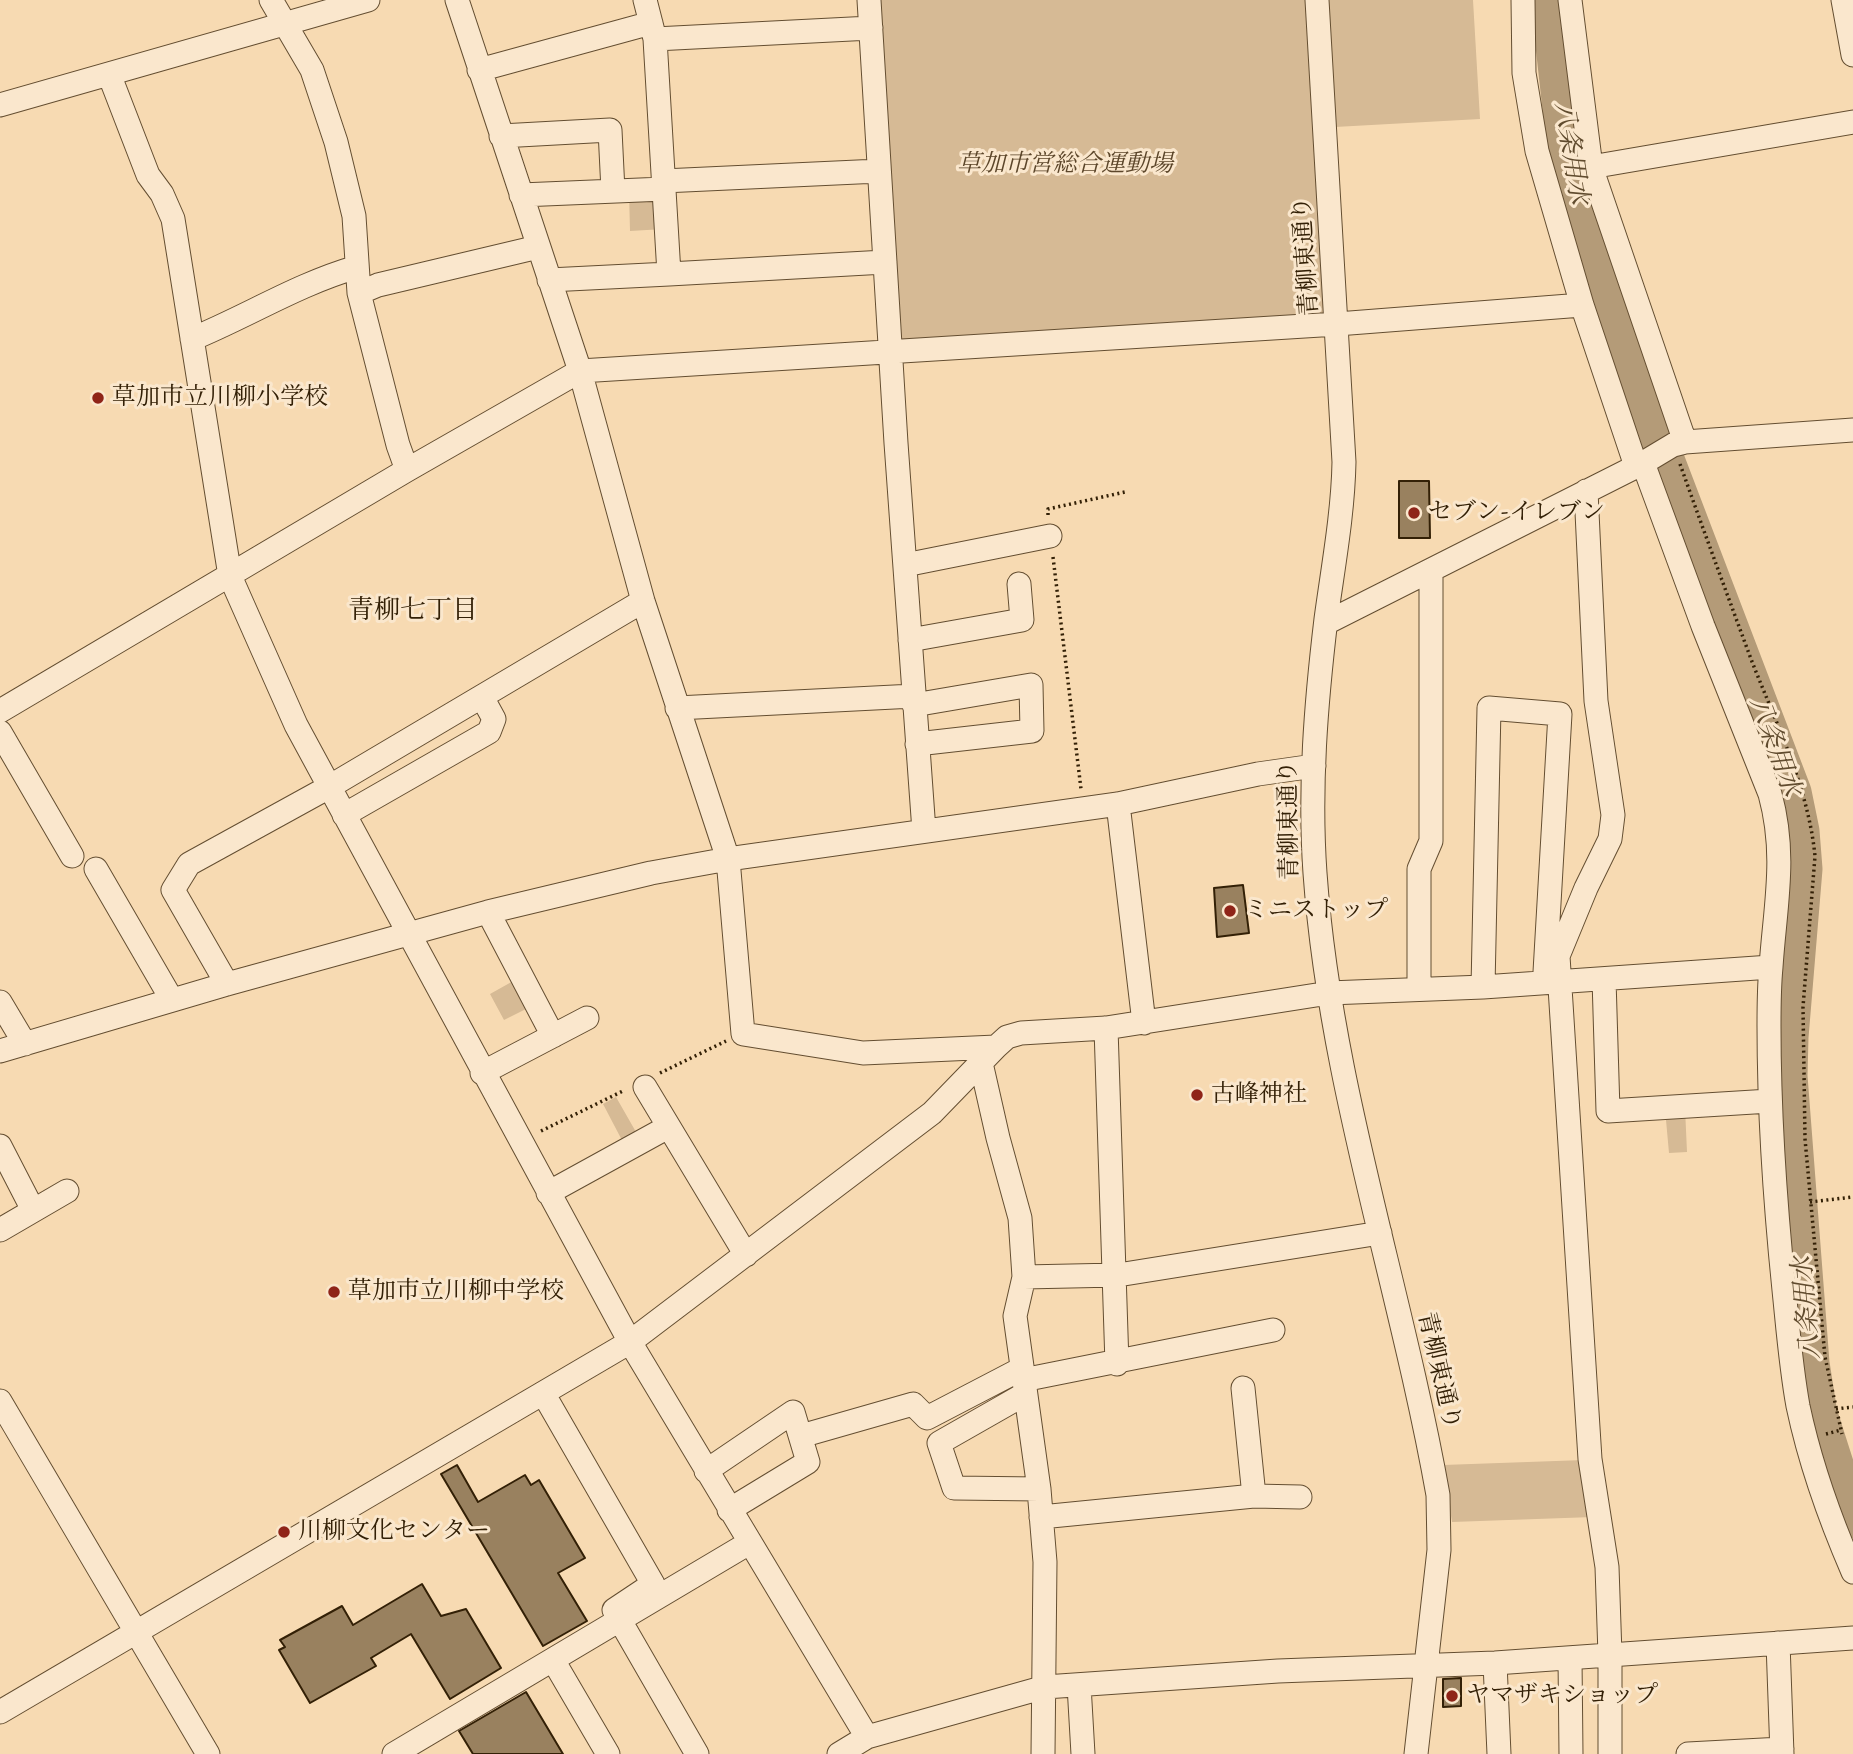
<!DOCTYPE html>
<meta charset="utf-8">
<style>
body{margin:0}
canvas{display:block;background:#f7dab2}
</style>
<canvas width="1853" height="1754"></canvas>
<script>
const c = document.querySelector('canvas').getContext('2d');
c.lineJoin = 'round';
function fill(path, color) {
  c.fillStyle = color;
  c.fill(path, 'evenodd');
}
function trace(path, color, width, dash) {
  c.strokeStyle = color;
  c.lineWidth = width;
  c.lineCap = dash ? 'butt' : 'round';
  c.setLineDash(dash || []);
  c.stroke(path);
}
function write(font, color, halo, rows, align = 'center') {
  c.font = font + ' Alegreya,"Noto Serif JP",serif';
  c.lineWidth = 6;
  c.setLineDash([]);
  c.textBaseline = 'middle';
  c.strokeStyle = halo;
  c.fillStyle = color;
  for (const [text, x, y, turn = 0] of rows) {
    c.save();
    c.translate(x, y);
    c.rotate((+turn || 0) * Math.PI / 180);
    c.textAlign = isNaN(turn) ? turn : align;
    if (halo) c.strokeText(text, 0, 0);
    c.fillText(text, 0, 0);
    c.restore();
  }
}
fill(new Path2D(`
 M877 0H1306L1326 315 898 341Z
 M1327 0H1473L1480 119 1335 127Z
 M662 190 664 229 630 231 629 192Z
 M515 980 532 1006 504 1020 490 994Z
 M616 1097 640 1139 625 1146 603 1104Z
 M1685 1108 1687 1152 1669 1153 1665 1109Z
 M1584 1460 1593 1517 1452 1522 1443 1465Z`), '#d6ba95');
trace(new Path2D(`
 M1549 0 1564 136 1574 198 1654 428 1793 792 1801 831 1804 869 1790 1037 1789 1076 1811 1363 1819 1414 1853 1520`), '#b49b78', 37);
const building = new Path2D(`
 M1399 481H1429L1430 538H1399Z
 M1243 885 1249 933 1217 937 1214 888Z
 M457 1465 478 1502 525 1475 531 1485 539 1480 585 1558 558 1573 587 1621 543 1646 441 1474Z
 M422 1584 441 1616 466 1609 501 1668 450 1699 411 1634 371 1658 376 1666 310 1703 279 1650 285 1647 280 1640 342 1606 353 1625Z
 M1461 1678V1706L1443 1707V1679Z
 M526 1692 563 1754H473L459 1731Z`);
fill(building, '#99815f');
trace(building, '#332006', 2);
const minor = new Path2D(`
 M271 0 312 70 336 142 354 216 359 293 398 445 407 470
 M457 0 580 371 643 601 728 859 743 1034 863 1053 996 1047
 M645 0 655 39 669 274 885 262
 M869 0 896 443 924 831
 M1317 0 1344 462C1343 514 1333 567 1326 619 1316 703 1309 788 1315 873 1330 1084 1401 1287 1438 1495L1439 1550 1416 1754
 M1523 0 1524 73 1537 151 1582 305 1636 466
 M1570 0 1591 167 1685 442
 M1843 0 1853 55
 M655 39 871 28
 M479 70 651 23
 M109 74 148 175 162 194 173 219 230 576 296 725 630 1342 867 1737
 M0 105 368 0
 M501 136 610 130 613 191
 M1591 167 1853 122
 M663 181 879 171
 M521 195 664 189
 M549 280 669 274
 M359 293 378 285 538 247
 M192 339C248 316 298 284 357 267
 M1643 463 1703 626 1770 794C1787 856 1775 906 1771 967 1769 987 1769 1006 1769 1026 1769 1114 1775 1202 1784 1290 1788 1329 1791 1368 1798 1406 1810 1463 1830 1519 1853 1572
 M1586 491 1596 701 1613 815 1610 839 1586 888 1558 956 1590 1459 1607 1567 1610 1655V1754
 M905 565 1050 536
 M1326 623 1643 463 1673 445 1685 442 1853 430
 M910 640 1022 620 1019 584
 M914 705 1031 685 1032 731 917 744
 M677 708 914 696
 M0 711 407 470 580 371 1337 324 1582 305
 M0 732 72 856
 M1118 804 1144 1023
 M344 815 489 732 494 719 482 697
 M96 869 172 1000
 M488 912 553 1036
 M1604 979 1608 1111 1770 1101
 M227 984 173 890 189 864 329 787 643 601
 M1483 987 1489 708 1560 714 1545 972
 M1419 989V869L1431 841V571
 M0 1002 25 1044
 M1106 1028 1117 1364
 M0 1051 227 984 488 912 651 873 728 859 1118 804 1258 774 1314 766
 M981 1063 998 1138 1020 1218 1024 1277
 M482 1073 587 1018
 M645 1087 746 1255
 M0 1146 33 1210
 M548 1193 668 1127
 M0 1230 67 1191
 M1023 1380 1273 1330
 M1243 1388 1254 1496
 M543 1393 653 1584 614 1610 697 1754
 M1025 1394 939 1443 954 1488 1039 1489
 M0 1401 208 1754
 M801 1436 913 1404 927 1418 1021 1369
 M706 1471 793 1412 808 1462 729 1510
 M1041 1517 1254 1496 1300 1497
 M1778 1643 1782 1754
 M1570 1658 1571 1754
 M553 1660 608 1754
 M1495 1663 1499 1754
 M1079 1685 1083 1754
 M0 1712 630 1342 932 1113 996 1047 1007 1037 1021 1033 1106 1028 1329 993 1483 987 1771 967
 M394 1754 749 1543
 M839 1754 867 1737 1045 1687 1278 1671 1495 1663 1853 1638
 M1043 1754 1045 1562 1039 1489 1015 1316 1024 1277 1118 1275 1380 1233
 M1688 1754 1782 1749`);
trace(minor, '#644e31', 25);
trace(new Path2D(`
 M1680 464C1703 529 1727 594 1751 659 1776 724 1808 786 1815 856L1803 1007 1805 1139 1825 1357 1842 1434
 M1048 515V509L1125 492
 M1053 557 1081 789
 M660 1073 726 1041
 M541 1131 625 1090
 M1810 1202 1853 1197
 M1836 1409 1853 1407
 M1826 1434 1841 1430`), '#332006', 3.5, [2, 3.5]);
trace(minor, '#fae7cd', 23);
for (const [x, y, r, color] of [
 [98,398,7,"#8f2418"],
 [1414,513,7,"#8f2418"],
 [1230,911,7,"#8f2418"],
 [1197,1095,7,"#8f2418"],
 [334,1292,7,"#8f2418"],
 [284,1532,7,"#8f2418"],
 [1452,1696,7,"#8f2418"]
]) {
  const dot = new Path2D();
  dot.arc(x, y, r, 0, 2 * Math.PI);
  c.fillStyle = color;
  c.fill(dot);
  trace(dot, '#fae7cd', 2.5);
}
write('italic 24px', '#5c462a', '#fae7cd', [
 ["草加市営総合運動場",1065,165]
]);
write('24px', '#332006', '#fae7cd', [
 ["青柳東通り",1307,256,-94],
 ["青柳東通り",1290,820,-91],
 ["青柳東通り",1438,1371,77]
]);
write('24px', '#332006', '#fae7cd', [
 ["草加市立川柳小学校",112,398],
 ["セブン-イレブン",1428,513],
 ["ミニストップ",1244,911],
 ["古峰神社",1211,1095],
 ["草加市立川柳中学校",348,1292],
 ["川柳文化センター",298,1532],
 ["ヤマザキショップ",1466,1696]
], 'left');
write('italic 26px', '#604b2e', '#fae7cd', [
 ["八条用水",1570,153,81],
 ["八条用水",1774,747,70],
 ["八条用水",1808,1308,-95]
]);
write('26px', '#332006', '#fae7cd', [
 ["青柳七丁目",413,612]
]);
</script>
